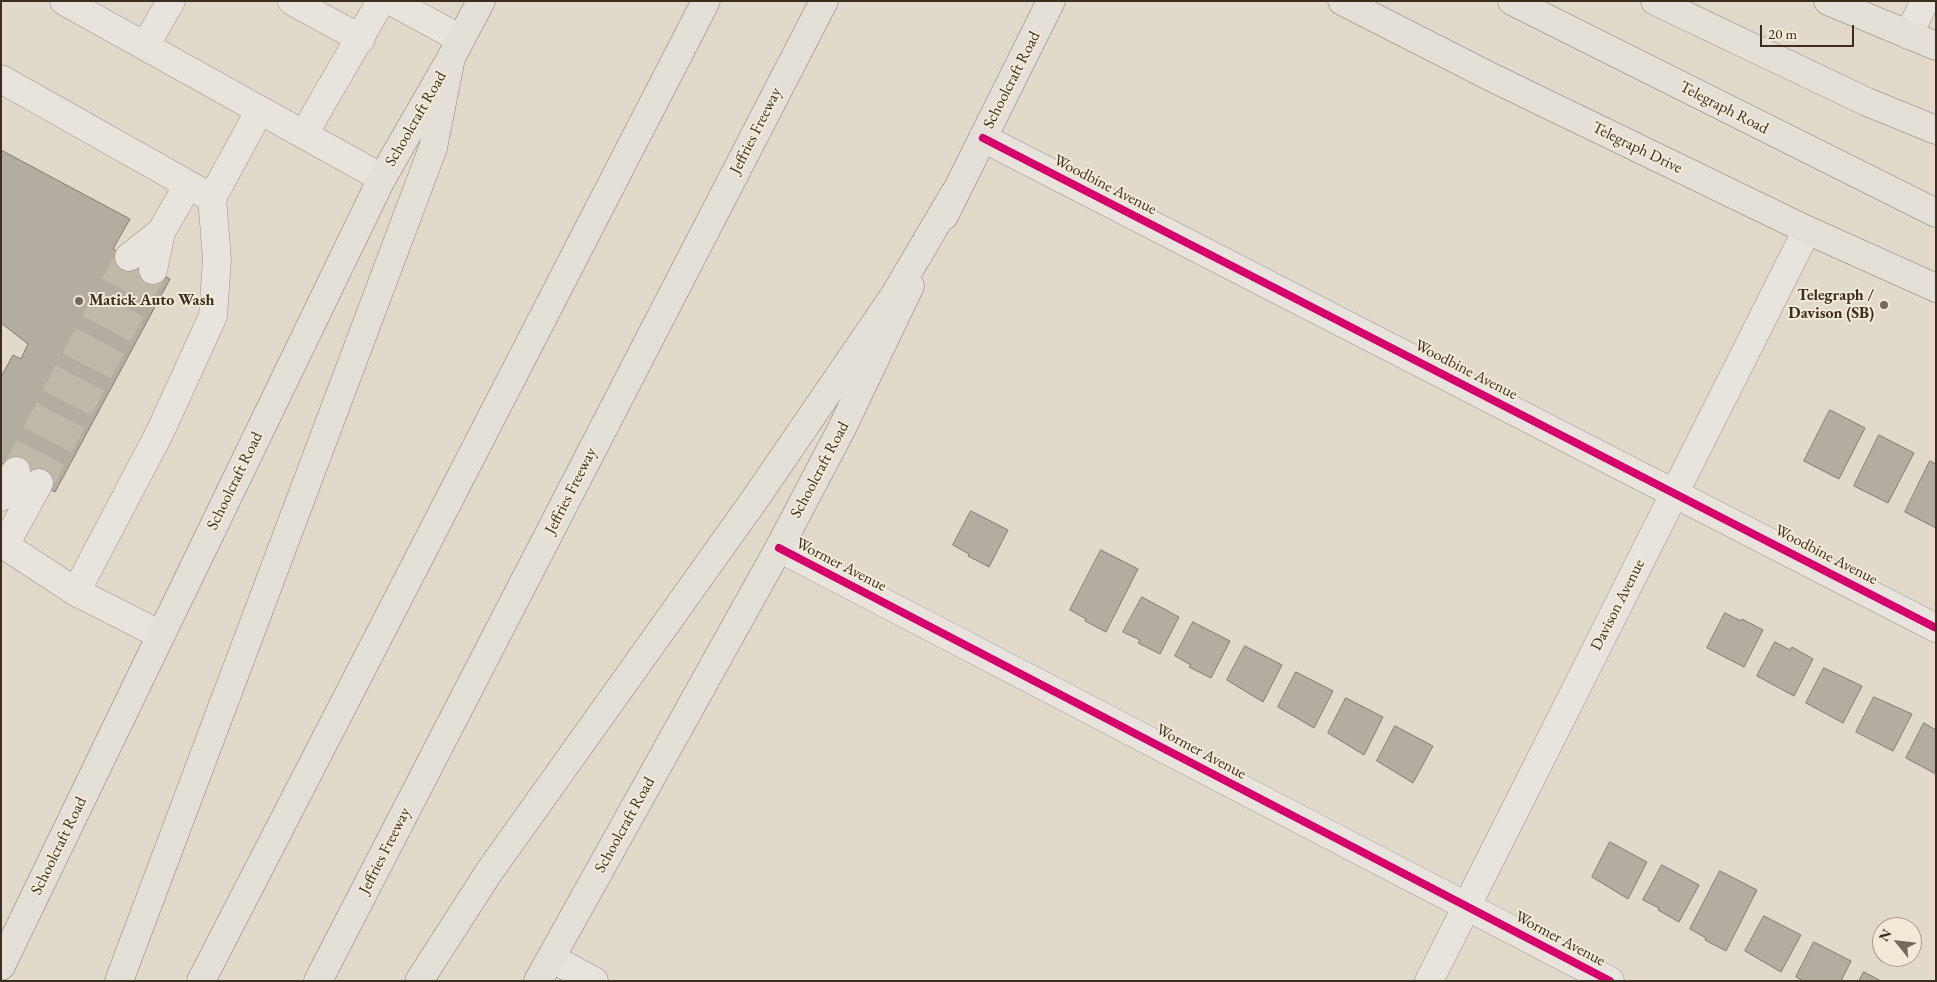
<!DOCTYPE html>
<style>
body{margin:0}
#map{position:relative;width:1937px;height:982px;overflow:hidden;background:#e1dacb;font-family:"EB Garamond",serif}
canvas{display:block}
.frame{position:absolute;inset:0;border:2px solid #3b2e1e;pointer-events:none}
.north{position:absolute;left:1872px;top:917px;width:50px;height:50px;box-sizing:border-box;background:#f2e9d7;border:1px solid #a99e8d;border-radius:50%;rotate:299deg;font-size:14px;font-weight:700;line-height:20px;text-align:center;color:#3b2e1e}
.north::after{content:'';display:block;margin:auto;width:18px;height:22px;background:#756a5b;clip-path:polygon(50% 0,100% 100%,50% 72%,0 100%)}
.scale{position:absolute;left:1760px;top:25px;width:94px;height:22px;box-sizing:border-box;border:2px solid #3b2e1e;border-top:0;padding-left:6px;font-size:15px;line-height:18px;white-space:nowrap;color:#3b2e1e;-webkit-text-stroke:4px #f2e9d7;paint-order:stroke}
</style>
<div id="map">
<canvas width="1937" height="982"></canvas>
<div class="frame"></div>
<div class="north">N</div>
<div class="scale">20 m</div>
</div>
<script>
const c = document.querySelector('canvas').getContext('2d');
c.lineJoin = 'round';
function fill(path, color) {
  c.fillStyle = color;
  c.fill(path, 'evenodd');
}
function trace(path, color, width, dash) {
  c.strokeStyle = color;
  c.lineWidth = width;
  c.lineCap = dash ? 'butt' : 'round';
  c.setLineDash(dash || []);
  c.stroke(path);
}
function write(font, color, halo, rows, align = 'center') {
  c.font = font + ' "EB Garamond",serif';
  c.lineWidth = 4;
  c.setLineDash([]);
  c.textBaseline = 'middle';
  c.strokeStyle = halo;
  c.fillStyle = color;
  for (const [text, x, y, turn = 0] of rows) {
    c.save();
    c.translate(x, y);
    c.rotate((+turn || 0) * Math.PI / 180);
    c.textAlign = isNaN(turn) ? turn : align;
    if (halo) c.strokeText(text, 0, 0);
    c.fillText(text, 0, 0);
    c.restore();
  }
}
const building = new Path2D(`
 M1 150 130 219 113 249 170 279 55 492 1 463V377L13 355 21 359 28 344 1 323Z
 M1830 410 1865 428 1839 479 1804 461Z
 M1879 435 1914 453 1888 503 1854 486Z
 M1930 461 1936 464V528L1905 512Z
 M971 511 1008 530 989 567 968 556 969 554 953 545Z
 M1101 550 1138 569 1106 632 1085 621 1086 619 1070 610Z
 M1142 597 1179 617 1160 654 1138 643 1140 640 1123 632Z
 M1725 613 1741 621 1742 619 1763 630 1744 667 1707 648Z
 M1193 622 1230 641 1211 678 1189 667 1191 665 1175 656Z
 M1775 642 1790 650 1792 647 1813 659 1794 696 1757 676Z
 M1245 646 1282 665 1263 702 1227 680Z
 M1824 668 1862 686 1843 723 1806 703Z
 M1296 672 1333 691 1314 728 1278 707Z
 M1874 697 1912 714 1893 751 1856 732Z
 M1346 698 1383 717 1364 755 1328 733Z
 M1924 723 1936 730V774L1906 758Z
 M1395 726 1433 746 1413 783 1377 761Z
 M1610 842 1647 862 1628 899 1592 877Z
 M1662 865 1699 885 1679 922 1658 910 1659 908 1643 900Z
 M1720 871 1757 890 1726 951 1705 940 1706 938 1690 929Z
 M1764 916 1801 935 1781 972 1745 951Z
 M1814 942 1851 961 1841 981H1803L1796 977Z
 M1864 972 1881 981H1859Z`);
fill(building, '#b2aca1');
trace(building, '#817b71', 1);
trace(new Path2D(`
 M16 471 129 257
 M39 483 153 270`), '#c0b8a8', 28, [28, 14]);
const minor = new Path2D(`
 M64 1 382 178
 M292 1 361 39
 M391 1 461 39
 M1908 35 1925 1
 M145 46 171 1
 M1 79 212 198
 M304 134 381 1
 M983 138 1936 628
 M129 257 161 232 188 185
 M153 270 161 232
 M1 497 16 471
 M1 543 76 592 161 635
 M5 545 39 483
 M779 548 1610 981
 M76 592 160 432 213 316 217 259 212 198 260 110
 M551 958 594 981
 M1429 981 1807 230`);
const major = new Path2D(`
 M1342 1 1491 77 1807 230 1936 288
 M1512 1 1936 213
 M1655 1 1867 102 1936 130
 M1828 1 1936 46
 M944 216 1051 1
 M1 966 382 178 451 58 481 1
 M538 981 779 548 842 428 910 286`);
const highway = new Path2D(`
 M119 981 433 148 451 58
 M201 981 706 1
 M318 981 824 1
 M419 981 489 872 755 499 894 296 954 194`);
trace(minor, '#989288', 29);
trace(major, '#817b71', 29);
trace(highway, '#817b71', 29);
trace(minor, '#e8e4dd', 28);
trace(major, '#e4dfd7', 28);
trace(highway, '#e4dfd7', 28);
trace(new Path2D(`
 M983 138 1936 628
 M779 548 1610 981`), '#d6006c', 8);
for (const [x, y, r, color] of [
 [79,301,5,"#756a5b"],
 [1884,305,5,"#756a5b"]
]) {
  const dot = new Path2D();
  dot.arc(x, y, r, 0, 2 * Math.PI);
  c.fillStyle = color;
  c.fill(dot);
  trace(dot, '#f2e9d7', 2);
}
write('16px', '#3b2e1e', '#f2e9d7', [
 ["Schoolcraft Road",1012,80,-63],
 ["Telegraph Road",1724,108,27],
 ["Schoolcraft Road",416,119,-60],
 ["Jeffries Freeway",756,131,-63],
 ["Telegraph Drive",1637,148,26],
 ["Woodbine Avenue",1105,185,27],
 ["Woodbine Avenue",1466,370,27],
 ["Schoolcraft Road",820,470,-62],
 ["Schoolcraft Road",235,481,-64],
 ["Jeffries Freeway",571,491,-63],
 ["Woodbine Avenue",1826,555,27],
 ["Wormer Avenue",841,565,27],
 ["Davison Avenue",1618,605,-63],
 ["Wormer Avenue",1201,752,28],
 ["Schoolcraft Road",625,825,-61],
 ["Schoolcraft Road",59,846,-64],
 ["Jeffries Freeway",385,851,-63],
 ["Wormer Avenue",1560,939,28]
]);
write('bold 16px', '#3b2e1e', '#f2e9d7', [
 ["Telegraph /",1874,296],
 ["Davison (SB)",1874,314],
 ["Matick Auto Wash",89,301,"left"]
], 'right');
</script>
